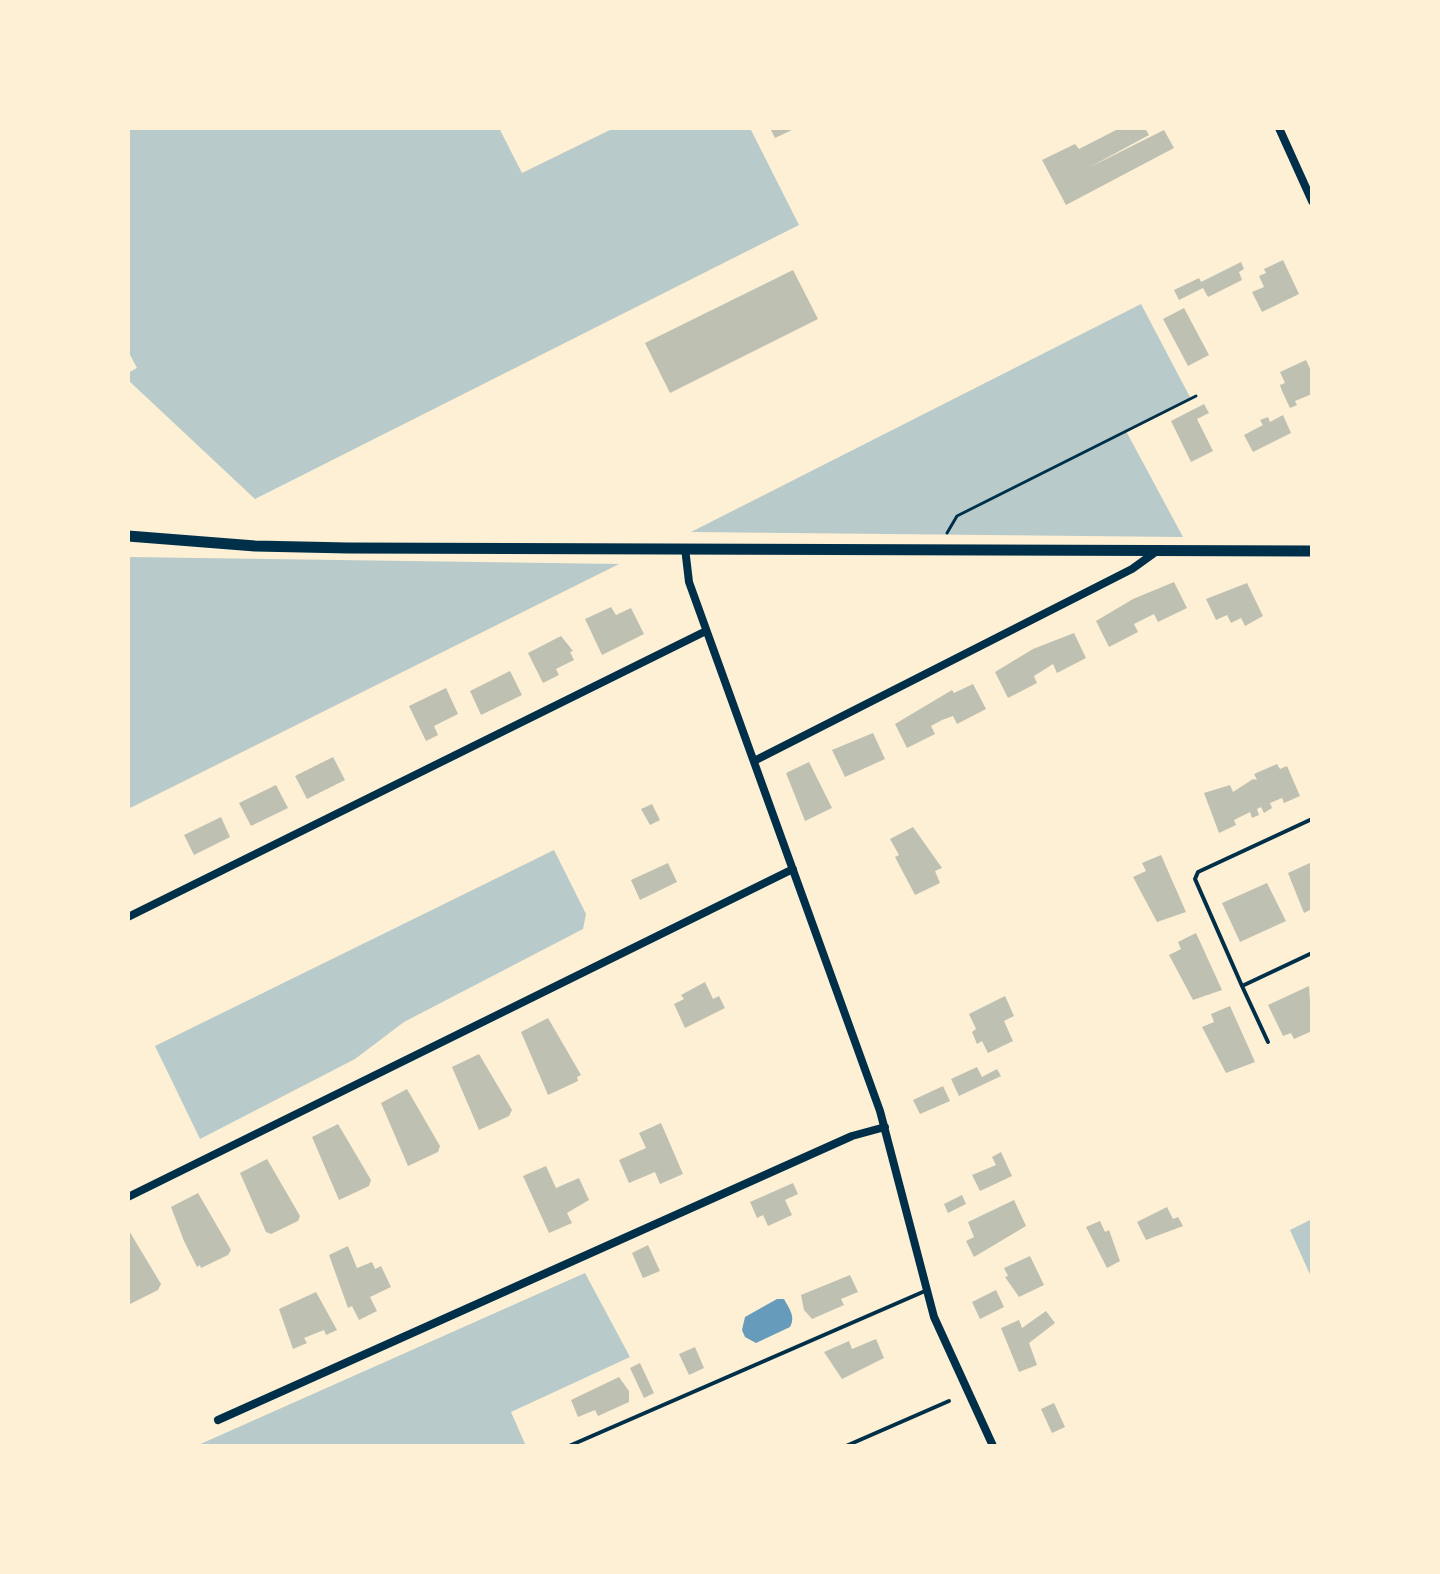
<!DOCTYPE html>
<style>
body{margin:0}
#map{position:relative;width:1440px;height:1574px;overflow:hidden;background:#fdf0d5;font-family:"Source Sans 3",sans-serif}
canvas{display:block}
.frame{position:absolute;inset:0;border:130px solid #fdf0d5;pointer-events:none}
</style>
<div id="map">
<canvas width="1440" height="1574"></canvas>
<div class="frame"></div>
</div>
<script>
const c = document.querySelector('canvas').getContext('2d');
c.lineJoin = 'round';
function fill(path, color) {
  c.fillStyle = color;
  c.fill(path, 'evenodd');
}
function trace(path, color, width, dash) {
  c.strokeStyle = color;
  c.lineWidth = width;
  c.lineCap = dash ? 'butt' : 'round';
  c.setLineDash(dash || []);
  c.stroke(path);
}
fill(new Path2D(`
 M128 128H499L522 173 614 128H750L799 225 255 499 128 380V373L137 368 128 351Z
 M1141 304 1191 399 1126 431 1183 537 691 532Z
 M128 557 619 564 128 809Z
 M554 850 586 914 583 929 404 1022 355 1059 200 1139 155 1046Z
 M1312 1219V1279L1290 1230Z
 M585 1273 630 1357 511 1412 526 1446H196Z`), '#b9caca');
fill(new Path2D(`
 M777 1299H784C789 1308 796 1317 790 1327L756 1343 745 1337 742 1330 745 1317Z`), '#669bbc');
fill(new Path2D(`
 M770 128H796L775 138Z
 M1120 128H1145L1149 135 1088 168 1164 130 1174 148 1066 205 1042 160 1075 144 1079 149Z
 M1283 260 1299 294 1262 312 1252 292 1264 287 1259 276 1266 273 1264 269Z
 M1241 262 1244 269 1239 272 1242 280 1208 297 1203 288 1179 300 1174 290 1199 278 1201 282Z
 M793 270 818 319 670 393 645 343Z
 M1184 308 1209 355 1188 366 1163 319Z
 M1306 360 1312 373V394L1295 401 1297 405 1290 408 1282 391 1280 385 1285 383 1280 372Z
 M1204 404 1209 413 1197 419 1213 451 1191 462 1171 421Z
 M1283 415 1291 433 1253 452 1244 435 1263 425 1260 420 1268 417 1270 422Z
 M1174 582 1187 608 1158 622 1154 614 1134 624 1138 632 1109 647 1096 621 1133 599Z
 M1247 583 1263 616 1245 626 1241 618 1231 623 1227 615 1216 620 1206 599Z
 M611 607 616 615 631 608 644 634 602 655 585 619Z
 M1074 633 1086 658 1057 673 1053 664 1034 676 1037 683 1008 698 995 672 1033 649Z
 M561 636 573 651 570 652 574 660 556 669 559 675 543 683 528 653Z
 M510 671 522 695 481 715 470 691Z
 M973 684 986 709 957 724 953 716 942 720 931 726 935 734 907 748 895 724 952 690 954 693Z
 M446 688 458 714 434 726 438 735 426 741 409 706Z
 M873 733 885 759 845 777 832 750Z
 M333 757 345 780 307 799 295 776Z
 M809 762 832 808 805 821 786 773Z
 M1277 764 1280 769 1287 766 1300 796 1284 803 1282 798 1270 803 1272 808 1264 813 1261 807 1257 809 1259 815 1252 818 1250 812 1234 820 1236 825 1219 833 1204 793 1230 785 1233 792 1253 779 1257 780 1254 774Z
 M276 785 288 808 251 826 239 803Z
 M652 804 660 820 650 825 641 809Z
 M221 817 230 837 194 855 184 835Z
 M913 827 942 868 935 871 940 883 915 895 895 857 899 855 890 839Z
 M1161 855 1186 912 1157 922 1133 877 1146 871 1142 863Z
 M1312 862V909L1304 913 1288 873Z
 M668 863 677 882 640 900 631 880Z
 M1267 883 1286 921 1240 942 1222 903Z
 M1196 933 1222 990 1193 1000 1169 955 1181 949 1178 942Z
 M705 982 713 999 719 996 725 1008 685 1028 674 1004 684 999 681 995Z
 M1309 986 1312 1031 1294 1039 1291 1033 1283 1036 1268 1005Z
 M1005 996 1014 1016 1004 1021 1013 1041 988 1053 982 1041 977 1044 972 1032 976 1029 969 1014Z
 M1230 1006 1255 1062 1226 1073 1202 1027 1214 1022 1211 1014Z
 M548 1018 581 1075 577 1077 578 1081 548 1095 521 1032Z
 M479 1054 512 1110 509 1116 479 1130 452 1067Z
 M977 1067 982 1077 997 1069 1001 1076 959 1096 951 1079Z
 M943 1086 950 1101 920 1114 913 1100Z
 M407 1089 440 1146 438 1152 408 1166 381 1103Z
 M661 1123 683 1174 660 1184 655 1172 629 1183 619 1160 646 1148 639 1133Z
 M338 1124 371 1180 369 1186 339 1200 312 1137Z
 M1001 1152 1012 1176 980 1191 972 1175 996 1165 992 1157Z
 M267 1159 300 1216 298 1221 271 1234 266 1232 240 1173Z
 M546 1166 556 1188 579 1178 589 1200 567 1213 572 1223 549 1233 523 1176Z
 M793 1183 798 1194 785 1200 792 1215 768 1226 763 1215 757 1218 750 1202Z
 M198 1193 231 1250 228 1255 201 1268 200 1265 197 1267 184 1241 171 1207Z
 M962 1195 966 1204 948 1213 944 1204Z
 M1014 1200 1026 1226 974 1257 966 1241 974 1237 968 1222Z
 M1167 1207 1173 1219 1178 1217 1183 1226 1146 1240 1137 1222Z
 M1100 1221 1105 1232 1109 1230 1120 1261 1107 1268 1086 1227Z
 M128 1229 161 1284 158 1290 128 1305Z
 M648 1245 660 1271 643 1278 632 1253Z
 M348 1246 357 1268 372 1262 375 1269 381 1266 391 1287 370 1297 377 1311 359 1320 352 1306 348 1308 329 1255Z
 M1030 1256 1044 1285 1019 1297 1005 1277 1008 1276 1004 1268Z
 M850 1275 858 1292 841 1299 844 1305 812 1319 804 1310 801 1295Z
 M996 1290 1004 1307 980 1319 972 1302Z
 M316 1292 337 1330 326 1335 324 1330 304 1338 307 1343 293 1349 279 1309Z
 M1046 1311 1055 1323 1029 1343 1037 1365 1019 1372 1001 1328 1019 1320 1022 1328Z
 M876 1339 884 1358 842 1379 824 1352 849 1341 852 1349Z
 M695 1347 704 1368 689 1375 679 1354Z
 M640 1363 654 1393 644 1398 630 1368Z
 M619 1377 629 1391V1402L598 1416 595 1410 578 1417 571 1400Z
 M1054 1403 1065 1427 1052 1433 1041 1409Z`), '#bec0b2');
trace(new Path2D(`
 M947 533 957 516 1196 396`), '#003049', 3);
trace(new Path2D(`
 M1312 819 1198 872 1195 879 1242 986 1312 953
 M1242 986 1268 1042
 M569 1446 925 1291
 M846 1446 949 1401`), '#003049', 4);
trace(new Path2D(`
 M1279 128 1312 201
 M685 548 689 582 880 1111 934 1317 993 1446
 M754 761 1132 569 1157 551
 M128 917 706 631
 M128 1197 793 869
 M218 1420 852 1136 885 1127`), '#003049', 8);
trace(new Path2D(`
 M128 536 255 546 348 548 1312 551`), '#003049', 11);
</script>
